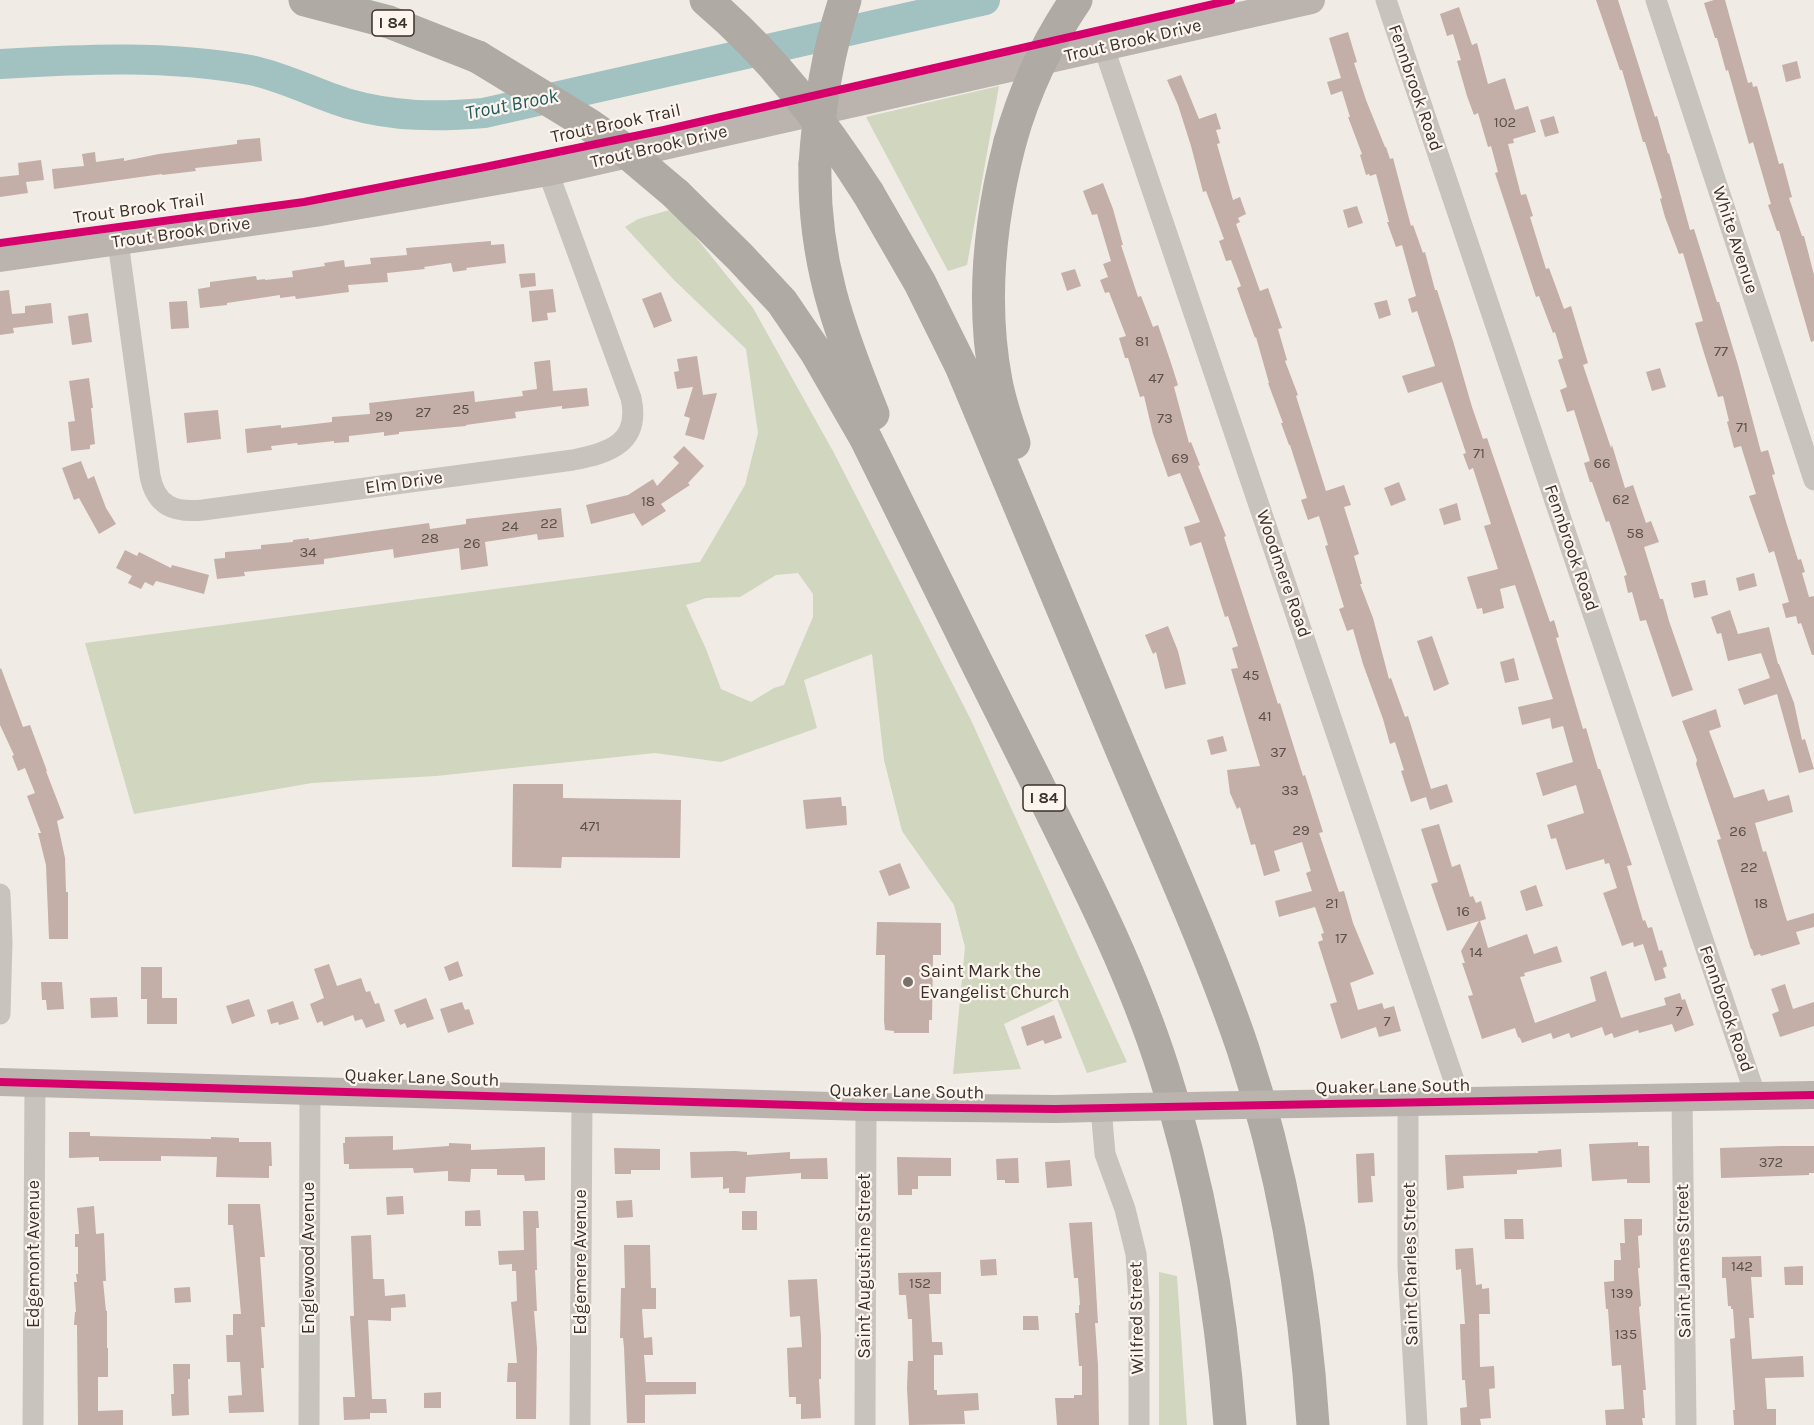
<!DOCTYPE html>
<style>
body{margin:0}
canvas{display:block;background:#f0ebe5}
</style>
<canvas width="1814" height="1425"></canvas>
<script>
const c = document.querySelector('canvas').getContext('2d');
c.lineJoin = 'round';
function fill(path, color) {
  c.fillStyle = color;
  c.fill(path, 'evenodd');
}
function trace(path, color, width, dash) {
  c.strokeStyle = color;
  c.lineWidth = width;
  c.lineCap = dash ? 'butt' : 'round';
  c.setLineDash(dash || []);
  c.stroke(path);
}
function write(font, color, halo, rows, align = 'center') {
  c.font = font + ' Karla,sans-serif';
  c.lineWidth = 4.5;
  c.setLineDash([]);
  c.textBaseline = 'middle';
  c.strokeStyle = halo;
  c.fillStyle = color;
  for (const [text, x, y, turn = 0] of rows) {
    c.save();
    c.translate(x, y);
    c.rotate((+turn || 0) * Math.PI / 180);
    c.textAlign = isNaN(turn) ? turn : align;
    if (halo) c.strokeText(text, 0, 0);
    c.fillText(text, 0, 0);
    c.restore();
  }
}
fill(new Path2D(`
 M999 86 967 265 948 271 866 117Z
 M673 209 753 308 834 453 970 718 1127 1062 1087 1073 1057 999 1004 1024 1021 1069 953 1074 965 947 954 905 902 831 884 760 872 654 804 680 817 728 721 762 655 753 436 776 312 783 134 814 85 643 700 562 745 485 758 433 746 349 674 280 625 227 638 219ZM798 573 813 594V617L784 685 774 688 751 702 721 689 706 649 686 605 706 598 740 597 776 575Z
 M1159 1272 1177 1276 1187 1425H1159Z`), '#d1d6bf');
trace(new Path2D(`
 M0 64C83 59 168 55 250 70 285 77 315 94 349 104 394 117 438 117 484 113L985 0`), '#a1c2c1', 30);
fill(new Path2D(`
 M1596 0H1618L1655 117 1657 116 1668 154 1669 153 1690 230 1694 229 1717 302H1719L1738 365 1761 452 1768 450 1775 474 1772 475 1787 525 1798 560 1801 559 1805 572 1802 573 1809 597 1814 596V655H1812L1801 623 1798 624 1796 616 1786 618 1782 604 1789 602 1774 551 1769 553 1750 499 1749 496 1756 494 1741 446 1734 448 1727 422 1729 421 1723 396 1718 397 1704 353 1695 323 1703 321 1683 253 1679 254 1665 217 1660 199 1662 198 1645 142H1643L1622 70H1620Z
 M1714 0H1725L1748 83 1752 82 1753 87 1757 86 1779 164 1783 163 1792 197 1789 198 1802 236H1804L1814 275V341L1811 342 1779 231H1777L1768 205 1771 204 1753 142 1749 144 1728 70 1726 71 1717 38H1715L1704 3Z
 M1459 7 1472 45 1477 43 1488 84 1505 78 1515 110 1528 106 1536 132 1513 139 1514 143 1508 144 1521 195 1526 194 1533 216 1530 217 1546 269 1549 268 1564 309 1571 306 1588 363 1583 365 1611 448 1612 445 1625 488 1633 485 1646 523 1651 521 1659 542 1644 547 1660 599H1663L1669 621 1693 690 1672 697 1646 620 1640 621 1632 592 1628 593 1624 576 1627 575 1609 521 1606 522 1592 482H1590L1584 463 1590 461 1574 410 1567 412 1560 390 1567 387 1558 360 1563 358 1555 332 1553 333 1539 296 1536 297 1495 173 1498 172 1491 146 1488 147 1478 113 1474 115 1467 96 1457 61 1461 60 1453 34 1447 36 1440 14Z
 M1348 32 1357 62 1354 63 1366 100 1385 147H1386L1390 159 1393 158 1411 226 1413 225 1423 253 1425 252 1435 290H1437L1453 341 1472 407 1483 439 1487 438 1550 622 1554 620 1559 637 1556 638 1583 729 1586 728 1598 769H1600L1632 865 1627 866 1643 921 1645 920 1648 928 1652 927 1659 951 1662 950 1667 966 1663 968 1666 978 1655 981 1643 944 1634 947 1633 942 1622 946 1603 893 1617 888 1609 863 1605 864 1604 859 1566 870 1556 838 1551 839 1547 825 1584 813 1576 785 1543 796 1536 773 1573 762 1563 726 1552 729 1550 718 1522 725 1518 707 1553 699 1515 585 1500 589 1504 608 1483 614 1482 608 1477 609 1467 577 1498 569 1484 526 1491 524 1473 468 1469 470 1463 454 1466 453 1442 382 1408 393 1402 376 1435 366 1417 311 1412 313 1408 299 1416 296 1402 245 1396 247 1387 222H1389L1376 174 1370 176 1369 174 1366 175 1360 155 1362 154 1348 117H1350L1342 91 1331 95 1327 82 1341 78 1329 38Z
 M1797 61 1801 78 1786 82 1782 65Z
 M1181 75 1199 119 1216 113 1221 129 1216 130 1220 143 1217 144 1233 200 1240 197 1246 214 1238 218 1240 222 1236 224 1260 291 1268 288 1282 328 1278 329 1287 360 1285 361 1298 395 1296 396 1326 491 1344 485 1351 505 1344 507 1359 554 1354 556 1362 584H1360L1373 618 1389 679 1391 678 1405 717 1408 716 1431 789 1447 784 1453 802 1430 810 1426 797 1411 802 1401 771 1404 770 1395 742 1390 744 1383 719 1363 664 1353 629 1347 631 1339 609 1344 607 1325 546 1328 545 1319 516 1308 520 1301 500 1307 498 1290 445H1289L1281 423H1283L1268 383H1269L1256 337 1255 338 1237 288 1241 286 1231 260 1226 261 1219 241 1224 239 1206 191 1203 192 1191 146 1178 105 1167 80Z
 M1554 116 1559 133 1545 137 1540 120Z
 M260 138 262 161 195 168 196 171 162 175V174L54 189 52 169 84 166 82 154 95 152 96 162 124 158V161L159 154 237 144V140Z
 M41 160 44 180 26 182 28 193 0 197V177L19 175 18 163Z
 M1103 183 1113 209 1123 245H1121L1138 297 1141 296 1153 327 1158 325 1170 360 1178 385 1174 387 1189 443 1191 442 1200 465 1198 466 1226 536 1224 537 1278 704 1280 703 1303 776 1305 775 1323 832 1319 833 1339 892 1344 891 1353 923 1374 974 1350 983 1358 1010 1382 1003 1384 1009 1394 1006 1401 1031 1379 1037 1376 1027 1341 1039 1330 1004 1337 1002 1318 942 1323 940 1321 934 1324 933 1315 907 1279 917 1275 901 1312 891 1306 873 1311 871 1302 842 1274 851 1280 871 1264 876 1255 844 1251 845 1240 807 1237 809 1230 793 1227 770 1260 766 1231 669 1238 668 1232 648 1238 646 1228 616 1225 617 1201 542 1190 546 1184 527 1200 522 1180 473 1168 477 1153 434 1144 396 1140 397 1128 358H1125L1119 338 1126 336 1109 292 1105 293 1100 280 1108 277 1103 264 1111 261 1097 214 1092 215 1083 191Z
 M1357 206 1363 223 1348 228 1343 210Z
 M491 241V245L504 244 506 263 466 268 467 270 453 272 451 263 424 267 425 269 387 273 388 282 348 285 349 292 296 299 295 296 280 298V295L227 303V305L200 308 198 289 210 287V282L256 276 257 280 265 279V280L293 277 292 271 325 266 324 263 344 260 345 267 371 264 370 258 407 255 406 248Z
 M1075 269 1081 286 1067 291 1061 273Z
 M535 273 536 286 521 288 519 274Z
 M553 289 556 312 547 313 548 320 532 322 529 291Z
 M9 290 12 314 25 313V306L51 303 53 323 13 328 14 333 0 335V291Z
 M661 292 672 321 654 328 642 299Z
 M1387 300 1391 315 1379 319 1374 303Z
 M187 301 189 328 171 329 169 302Z
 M88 313 92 342 72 345 68 316Z
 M697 356 703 395 717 393 704 440 685 435 690 418 684 416 693 387 677 389 674 372 679 371 677 359Z
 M550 360 553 391 587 388 589 406 562 409V406L515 412 516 418 466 425V426L399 432V434L384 436V432L349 436V442L334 443V441L298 445 297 443 271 446 272 450 247 453 245 429 281 425V428L332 422V417L370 414 369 403 474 391 475 402 523 396 522 391 537 389 534 362Z
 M1660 368 1666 387 1652 391 1646 372Z
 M89 378 93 408H91L95 444 90 445V449L71 451 68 422 75 421 69 381Z
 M218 410 221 439 187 443 184 413Z
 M684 446 704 466 688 483 690 485 661 504 666 511 642 526 634 513 591 524 586 505 628 495 653 479 657 486 679 463 673 457Z
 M81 461 88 479 94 476 106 508 116 524 99 534 79 498 74 500 62 468Z
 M1399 482 1406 500 1391 506 1384 488Z
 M1457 503 1461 520 1444 525 1439 509Z
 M561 508 564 537 538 540 537 534 485 542 488 566 461 570 459 548 394 558 393 549 324 559V564L244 572 245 576 217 579 214 559 225 558V552L261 549V545L293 542V540L309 538V540L429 523 430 529 466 524V519Z
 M125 550 137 556 139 552 171 568 172 565 209 575 204 594 156 581 153 586 145 582 141 589 128 583 132 576 116 568Z
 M1754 573 1757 586 1739 591 1736 578Z
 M1705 580 1708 595 1694 598 1691 583Z
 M1730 610 1738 634 1769 627 1778 664H1779L1794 703 1802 740 1805 739 1814 769 1799 773 1777 694 1744 705 1738 689 1770 678 1761 653 1728 661 1721 633 1717 634 1711 617Z
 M1168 626 1178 651 1186 684 1165 689 1156 652 1153 654 1145 635Z
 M1432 636 1449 684 1434 691 1417 641Z
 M1514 658 1519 680 1505 683 1500 662Z
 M1 668 23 727 30 725 47 771H46L64 818 57 821 65 858 66 892H68V939H49L46 865 38 833H41L27 796 35 793 25 768 18 771 12 756 14 755 0 725V669Z
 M1716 709 1721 727 1709 731 1734 798 1764 789 1768 801 1789 795 1793 812 1755 823 1763 852 1766 851 1787 921 1814 913V927L1796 932 1800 944 1761 956 1760 954 1754 956 1752 949H1751L1717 840 1721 839 1696 764 1697 760 1682 721Z
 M1223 736 1227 751 1211 755 1207 740Z
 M513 784H563V798L681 800 680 858 562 857 561 868 512 867Z
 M841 797 842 806H846L847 825 806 829 803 800Z
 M1439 824 1452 867 1460 864 1470 897 1473 896 1476 903 1481 901 1486 919 1480 921 1488 948 1527 934 1534 954 1557 946 1562 962 1524 973 1525 976 1520 977 1535 1023 1596 1001 1590 977 1606 971 1621 1018 1666 1005 1664 998 1680 993 1682 1000 1685 999 1694 1025 1675 1032 1672 1024 1639 1033 1638 1030 1614 1038 1612 1033 1605 1036 1602 1027 1571 1038 1569 1033 1553 1039 1551 1033 1522 1043 1520 1038 1518 1037 1515 1028 1482 1039 1468 996 1473 995 1462 963H1465L1461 951 1479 921 1447 931 1431 884 1438 882 1421 829Z
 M900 863 910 888 889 896 879 871Z
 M1536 885 1543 906 1526 911 1520 891Z
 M877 922 941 923V955H933L932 1020H929V1033H894V1031L885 1030 884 1021 885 955H876Z
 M458 961 463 976 449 981 444 967Z
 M329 964 337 986 361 978 366 992 370 991 375 1004 379 1003 385 1021 366 1028 362 1019 355 1021 353 1015 324 1026 322 1021 317 1023 310 1004 324 998 314 969Z
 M141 967H162V998H177V1024H147V999H141Z
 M41 982H62L64 1009 47 1010 46 1000H42Z
 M1785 984 1793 1009 1814 1002V1026L1780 1037 1772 1014 1779 1011 1771 989Z
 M117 997 118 1017 91 1018 90 998Z
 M426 998 434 1019 407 1028 405 1023 400 1025 394 1010Z
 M249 999 255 1016 232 1024 226 1006Z
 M293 1001 299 1019 279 1025 278 1022 271 1024 267 1010Z
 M462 1002 465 1010 469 1009 474 1024 448 1033 440 1009Z
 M1054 1015 1062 1038 1045 1044 1043 1040 1027 1046 1021 1027Z
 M69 1132H90V1136L211 1139V1137L239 1138V1142H271L272 1166H269V1178L216 1177 217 1157 161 1156V1161H99V1157L69 1158Z
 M393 1136V1150L449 1146V1143L471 1144V1150L545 1147V1180L525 1181 524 1175H497V1169H471L470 1182 448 1181V1171L414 1173 413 1168 349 1169V1164H344L343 1143H345V1137Z
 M1638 1142V1146H1649L1650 1183H1627V1179L1592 1181 1589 1144Z
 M1781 1146H1814V1173H1809V1175L1721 1178 1720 1148Z
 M614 1148 660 1149V1170H631V1174H615Z
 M1561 1149 1562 1167 1517 1170V1174L1463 1176 1464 1188 1447 1190 1445 1155 1538 1153V1151Z
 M735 1151 747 1152V1155L790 1152V1159L827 1158 828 1179H801V1173L746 1177 745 1193H729V1188L723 1189V1177L691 1178 690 1152Z
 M1374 1153 1375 1176H1371L1373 1202 1358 1203 1356 1154Z
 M897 1157 951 1158V1176H918V1189H912V1195H898Z
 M1018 1158 1019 1183H1005V1180H997L996 1159Z
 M1070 1160 1072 1186 1047 1188 1045 1162Z
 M403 1196 404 1214 387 1215 386 1197Z
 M632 1200 633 1217 617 1218 616 1201Z
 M228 1204H260L265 1257H260L265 1327H261L264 1368H261L264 1412 229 1413 228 1396 242 1395 240 1362H227L226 1335H233V1314H241L233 1225H228Z
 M94 1206 96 1234 104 1233 106 1281H103L106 1311H107V1348H108V1377H98V1411L123 1410V1425H78L77 1325H74L75 1312H76L74 1282H77L76 1274H78V1247H75V1234H79L77 1208Z
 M480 1210 481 1226H465V1211Z
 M523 1211H538L539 1228H536L537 1270H535L537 1311H534L537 1348 536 1419H516V1382H507L508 1363H517L511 1302 517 1301 516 1271H512V1264L499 1265 498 1251 524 1250Z
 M742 1211H757V1230H742Z
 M1504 1219H1523L1524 1239H1505Z
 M1624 1219H1642V1235L1638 1236 1640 1268H1638L1641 1306 1639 1307 1646 1390H1643L1645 1418H1642L1643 1425H1606L1605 1410 1624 1409 1621 1365 1612 1366 1608 1309H1606L1604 1282 1614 1281V1260H1621L1620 1243H1625Z
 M1092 1222 1098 1323H1095L1098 1365 1099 1425H1057L1055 1398H1074V1395H1082V1366H1079L1075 1313H1079V1305H1080L1078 1278H1074L1069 1223Z
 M371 1235 373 1279H384L385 1296 405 1294 406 1307 391 1308V1321L368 1320 372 1399H386L387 1413H370V1419L344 1420 343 1397H355L350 1316H354L351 1236Z
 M624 1245H650L651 1288H656V1309H642L644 1338 652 1337 653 1355H644L646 1382H696V1394L645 1395V1423H627L624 1347 623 1338H620L621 1288H625Z
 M1473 1248 1476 1285 1482 1284V1289L1489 1288 1490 1314H1479L1480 1367 1494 1366 1495 1388 1489 1389 1491 1418 1480 1419 1481 1425H1461L1460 1408 1467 1407 1465 1380H1462L1460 1324H1465L1461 1269 1456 1270 1455 1249Z
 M1761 1256 1762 1277H1751L1754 1318H1749L1752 1359 1803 1356 1804 1377 1765 1378 1767 1409H1776V1425H1734L1733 1410H1735L1730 1339 1735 1338 1733 1309H1731V1306H1728L1726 1278H1722V1257Z
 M996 1259 997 1275 981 1276 980 1260Z
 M1803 1266V1285H1785L1784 1267Z
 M941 1272V1294H929L932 1342H942L943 1355H934V1390H937V1395L978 1393 979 1410 964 1411 965 1424 909 1425 907 1388 908 1361H913L912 1319H908L906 1295H899L898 1273Z
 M817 1279 821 1336V1379H819L821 1418 801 1419V1404H796V1397H789L787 1348 802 1347 800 1316 790 1317 788 1280Z
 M190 1287 191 1302 175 1303 174 1288Z
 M1023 1316H1038L1039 1330H1023Z
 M173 1364H190V1379H188L189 1415 172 1416 171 1394H174Z
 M441 1392V1408H424V1393Z`), '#c3afa7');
trace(new Path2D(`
 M1386 0 1756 1097
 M1656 0 1814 480
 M1104 48 1461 1101
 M118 242 150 476C156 506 174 513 203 510L573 460C609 453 641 443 631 398L548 172
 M0 894 2 942 0 1014
 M1682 1098 1686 1425
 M1408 1102V1267L1417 1425
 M1101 1108 1105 1154 1125 1209 1136 1254 1139 1299V1425
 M33 1425 35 1084
 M309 1425 310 1090
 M580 1425 582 1099
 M865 1425 866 1107`), '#c9c3be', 21);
trace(new Path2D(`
 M0 258 315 213 548 172 1311 0
 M0 1082 866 1107 1056 1109 1134 1107
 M1296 1104 1814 1095`), '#bab3ae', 28);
trace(new Path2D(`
 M305 0 389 22 478 57
 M1010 142C990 219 981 302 996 381 1000 402 1007 423 1014 443
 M815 164C813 259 838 327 873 414
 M868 193 920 283 961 366C1015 492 1067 619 1120 746 1162 846 1208 946 1243 1049 1283 1170 1305 1298 1313 1425
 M676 194 740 257 782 302 816 352 865 437C921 551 977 664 1034 777 1081 872 1131 968 1163 1069 1200 1184 1221 1305 1230 1425`), '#afaaa4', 33);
trace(new Path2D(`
 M1134 1107 1296 1104`), '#bab3ae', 28);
trace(new Path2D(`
 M706 0C771 55 822 121 868 193
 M478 57 588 124 618 145 676 194
 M1010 142C1024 92 1046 44 1076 0
 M815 164C819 107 827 53 845 0`), '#afaaa4', 33);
trace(new Path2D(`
 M0 243 304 202 485 167 664 130 1231 0
 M0 1082 866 1107 1056 1109 1814 1095`), '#d6006c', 8);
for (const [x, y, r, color] of [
 [908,982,6,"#7a716c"]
]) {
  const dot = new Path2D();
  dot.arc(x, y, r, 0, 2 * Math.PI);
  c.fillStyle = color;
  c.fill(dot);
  trace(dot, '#fbf5ee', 2);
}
write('15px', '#5d504a', null, [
 ["102",1505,123],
 ["81",1142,342],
 ["77",1721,352],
 ["47",1156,379],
 ["25",461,410],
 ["27",423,413],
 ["29",384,417],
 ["73",1165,419],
 ["71",1742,428],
 ["71",1479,454],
 ["69",1180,459],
 ["66",1602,464],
 ["62",1621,500],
 ["18",648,502],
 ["22",549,524],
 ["24",510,527],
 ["58",1635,534],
 ["28",430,539],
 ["26",472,544],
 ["34",308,553],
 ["45",1251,676],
 ["41",1265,717],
 ["37",1278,753],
 ["33",1290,791],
 ["471",590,827],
 ["29",1301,831],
 ["26",1738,832],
 ["22",1749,868],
 ["21",1332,904],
 ["18",1761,904],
 ["16",1463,912],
 ["17",1341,939],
 ["14",1476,953],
 ["7",1679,1012],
 ["7",1387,1022],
 ["372",1771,1163],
 ["142",1742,1267],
 ["152",920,1284],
 ["139",1622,1294],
 ["135",1626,1335]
]);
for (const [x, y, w] of [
 [393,23,42],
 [1044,798,42]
]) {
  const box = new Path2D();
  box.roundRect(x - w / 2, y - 13, w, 26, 4.5);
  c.fillStyle = '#fbf5ee';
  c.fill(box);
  trace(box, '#3b302b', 1.5);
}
write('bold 16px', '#3b302b', null, [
 ["I 84",393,23],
 ["I 84",1044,798]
]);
write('18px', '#3b302b', '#fbf5ee', [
 ["Trout Brook Drive",1133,41,-13],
 ["Fennbrook Road",1415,88,71],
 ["Trout Brook Trail",616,124,-12],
 ["Trout Brook Drive",659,147,-13],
 ["Trout Brook Trail",139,209,-8],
 ["Trout Brook Drive",181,233,-8],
 ["White Avenue",1735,240,72],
 ["Elm Drive",404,483,-8],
 ["Fennbrook Road",1571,548,71],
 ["Woodmere Road",1283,574,71],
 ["Fennbrook Road",1726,1009,71],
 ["Quaker Lane South",422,1078,2],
 ["Quaker Lane South",1393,1087,-1],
 ["Quaker Lane South",907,1092,1],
 ["Edgemont Avenue",34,1254,-90],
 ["Englewood Avenue",309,1258,-90],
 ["Saint James Street",1684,1261,-91],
 ["Edgemere Avenue",581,1262,-90],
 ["Saint Charles Street",1411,1264,-91],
 ["Saint Augustine Street",865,1266,-90],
 ["Wilfred Street",1137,1318,-91]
]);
write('18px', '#3b302b', '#fbf5ee', [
 ["Saint Mark the",920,972],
 ["Evangelist Church",920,993]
], 'left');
write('italic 20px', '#1f5a5e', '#fbf5ee', [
 ["Trout Brook",512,105,-11]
]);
</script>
